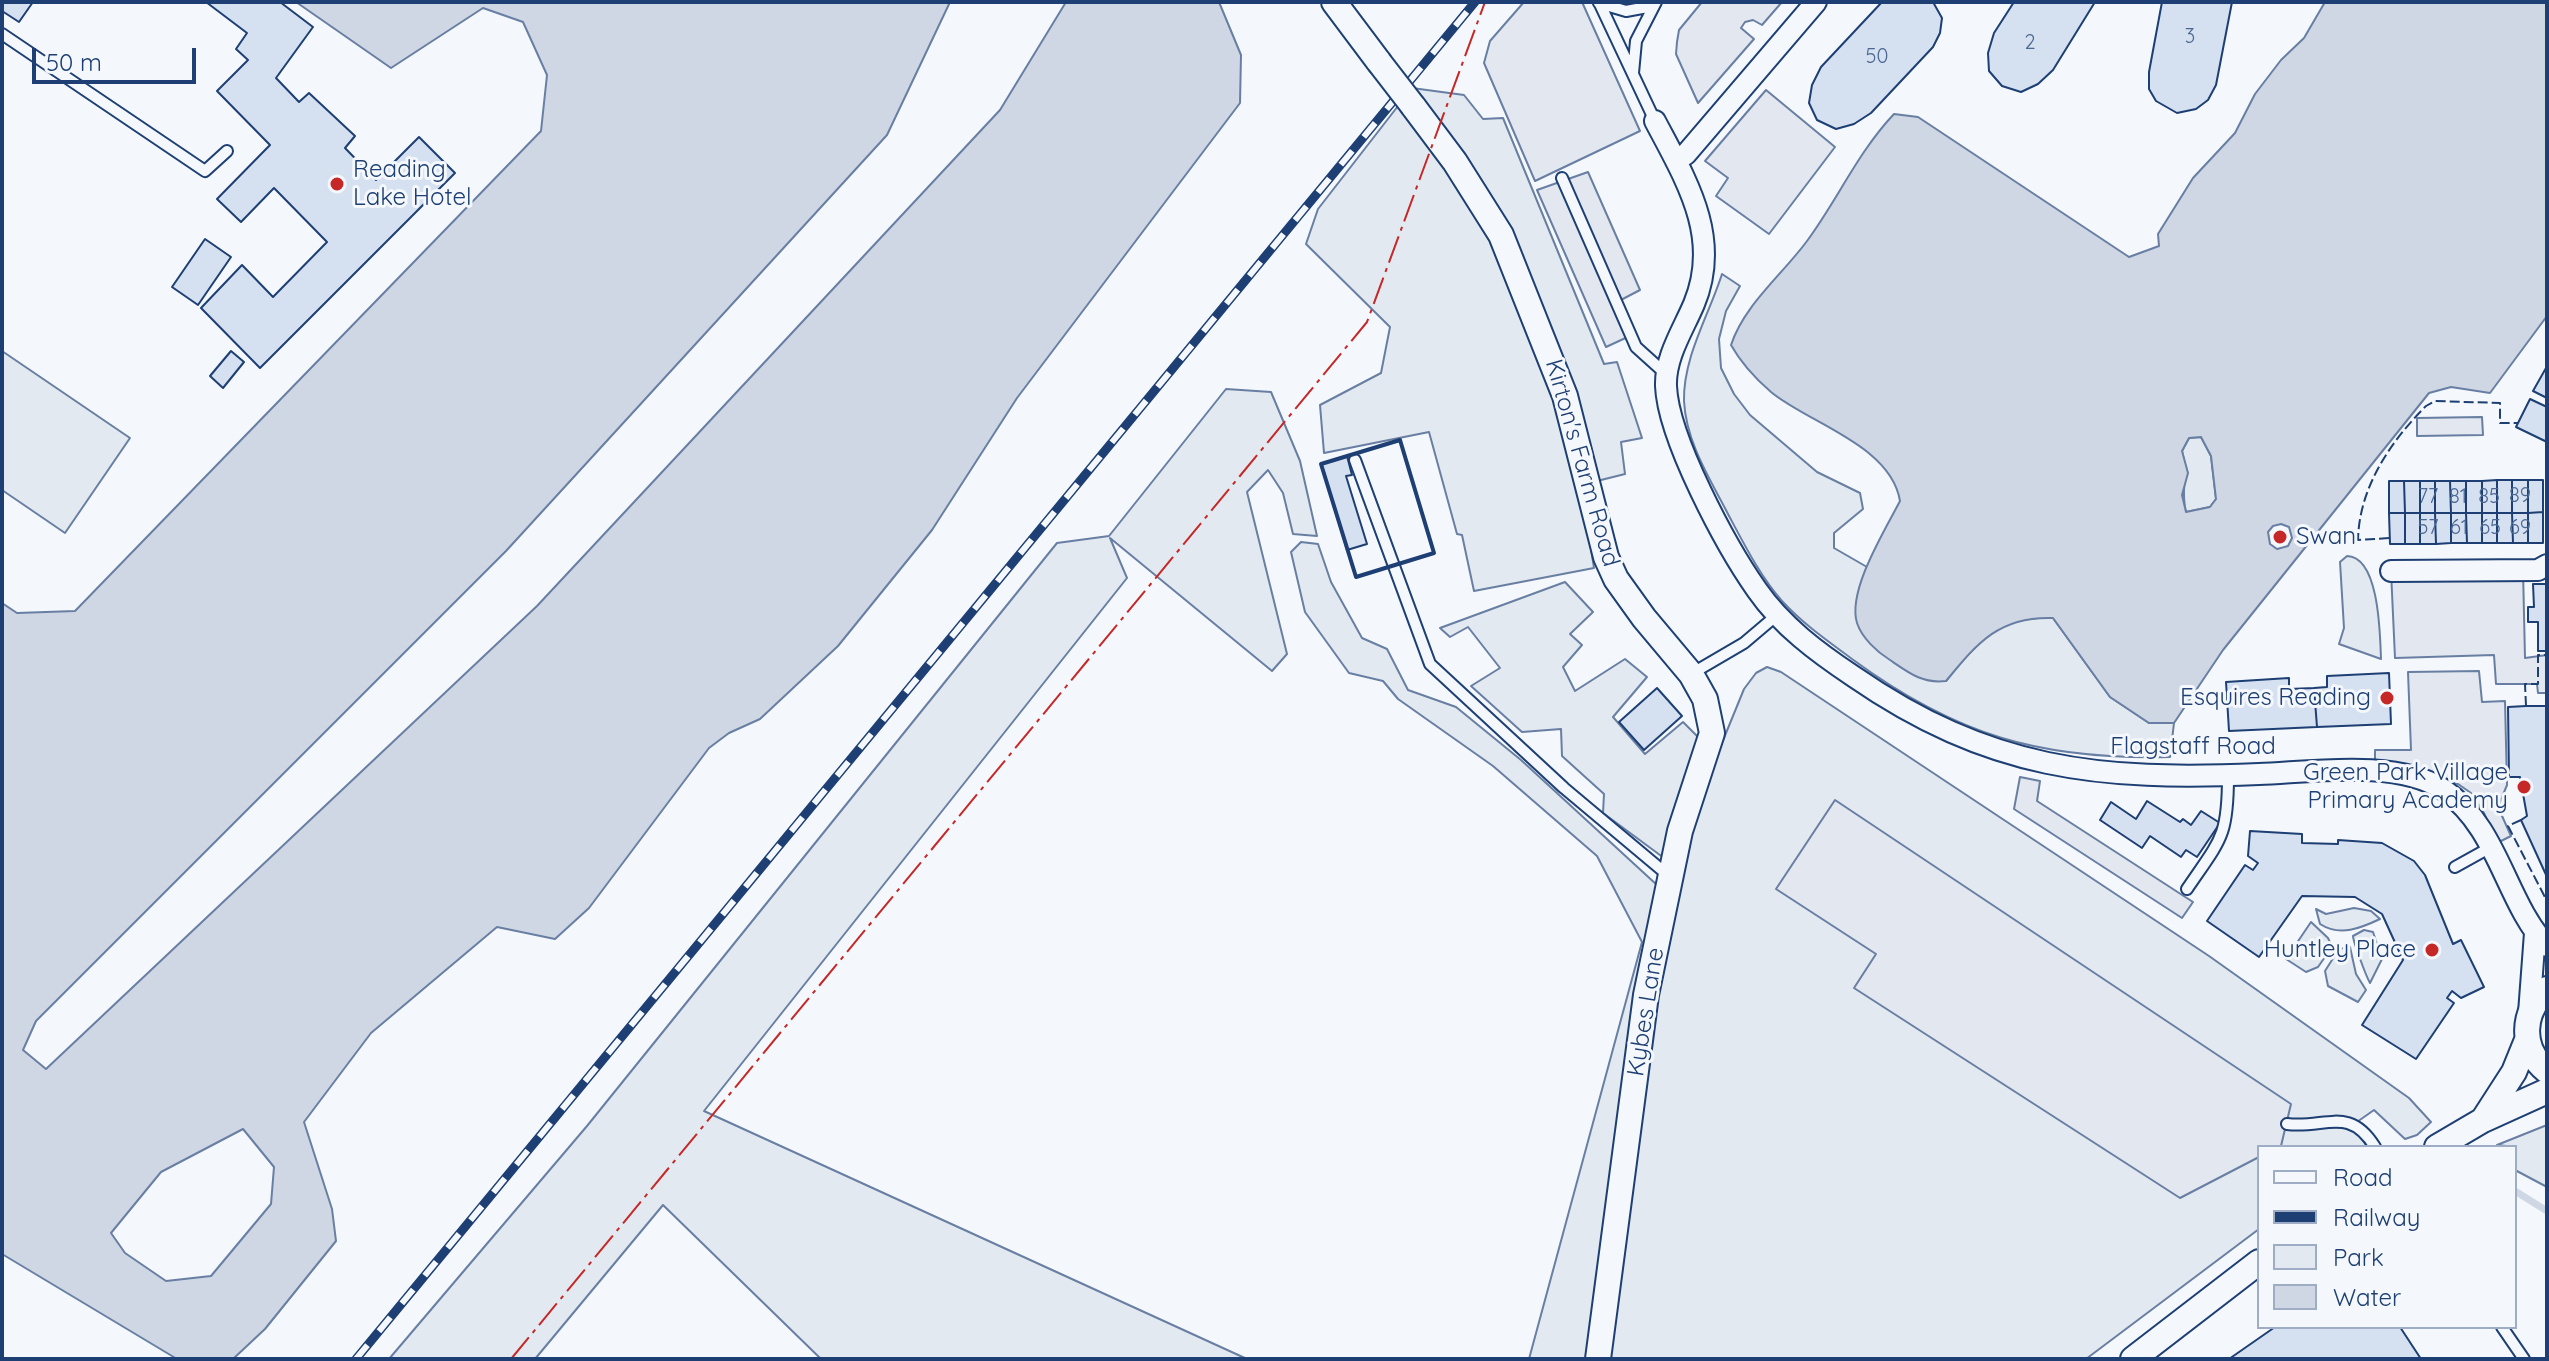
<!DOCTYPE html>
<style>
body{margin:0}
#map{position:relative;width:2549px;height:1361px;overflow:hidden;background:#f4f7fb;font-family:Quicksand,sans-serif}
canvas{display:block}
.frame{position:absolute;inset:0;border:4px solid #1d3f73;pointer-events:none}
.legend{position:absolute;left:2257px;top:1145px;width:260px;height:184px;box-sizing:border-box;background:#f4f7fb;border:2px solid #9eadc5;margin:0;padding:10px 14px;list-style:none;font-size:24px;color:#1d3f73}
.legend li{display:flex;align-items:center;gap:16px;height:40px}
.legend b{width:40px;border:2px solid #9eadc5}
.scale{position:absolute;left:32px;top:48px;width:164px;height:36px;box-sizing:border-box;border:4px solid #1d3f73;border-top:0;padding-left:10px;font-size:24px;line-height:28px;white-space:nowrap;color:#1d3f73;-webkit-text-stroke:6px #f4f7fb;paint-order:stroke}
</style>
<div id="map">
<canvas width="2549" height="1361"></canvas>
<div class="frame"></div>
<ul class="legend">
<li><b style="height:10px;background:#f4f7fb"></b>Road</li>
<li><b style="height:10px;background:#1d3f73"></b>Railway</li>
<li><b style="height:22px;background:#e3e9f0"></b>Park</li>
<li><b style="height:22px;background:#cfd7e4"></b>Water</li>
</ul>
<div class="scale">50 m</div>
</div>
<script>
const c = document.querySelector('canvas').getContext('2d');
c.lineJoin = 'round';
function fill(path, color) {
  c.fillStyle = color;
  c.fill(path, 'evenodd');
}
function trace(path, color, width, dash) {
  c.strokeStyle = color;
  c.lineWidth = width;
  c.lineCap = dash ? 'butt' : 'round';
  c.setLineDash(dash || []);
  c.stroke(path);
}
function write(font, color, halo, rows, align = 'center') {
  c.font = font + ' Quicksand,sans-serif';
  c.lineWidth = 6;
  c.setLineDash([]);
  c.textBaseline = 'middle';
  c.strokeStyle = halo;
  c.fillStyle = color;
  for (const [text, x, y, turn = 0] of rows) {
    c.save();
    c.translate(x, y);
    c.rotate((+turn || 0) * Math.PI / 180);
    c.textAlign = isNaN(turn) ? turn : align;
    if (halo) c.strokeText(text, 0, 0);
    c.fillText(text, 0, 0);
    c.restore();
  }
}
const green = new Path2D(`
 M1412 88 1464 95 1483 119 1503 118 1604 364 1617 362 1642 438 1621 442 1625 474 1581 485 1594 568 1474 591 1462 535 1457 534 1429 432 1324 453 1320 405 1381 373 1390 327 1306 244 1318 209Z
 M1722 274 1740 286 1726 311 1719 339 1721 368 1734 394 1750 415 1817 472 1860 493 1863 509 1834 533V548L1867 567 1860 586 1946 681C1979 641 1998 615 2053 618L2110 697 2149 723H2174L2170 757C2041 760 1957 736 1852 659 1828 641 1803 624 1782 601 1760 576 1744 544 1728 514 1710 479 1686 442 1684 401 1683 357 1709 315 1722 274Z
 M2 351 130 438 65 533 2 490Z
 M1226 389 1271 392 1300 461 1317 536 1293 534 1283 493 1268 470 1247 492 1287 654 1272 671 1110 538 1127 578 704 1111 1247 1359H821L663 1205 535 1359H389L587 1126 1057 543 1109 536Z
 M2201 437 2211 456 2216 499 2210 507 2186 512C2180 489 2189 476 2182 451L2189 438Z
 M1301 542 1318 544 1331 582 1362 638 1387 649 1408 690 1456 707 1521 760 1657 885 1664 858 1603 813 1604 794 1562 756 1561 729 1522 732 1471 686 1500 668 1468 627 1450 637 1440 628 1565 582 1593 612 1570 634 1582 645 1563 667 1575 691 1625 659 1647 677 1613 717 1645 754 1683 722 1703 742 1686 831 1744 689 1756 673 1767 667 1781 672 2209 956 2409 1098 2431 1122 2417 1135 2405 1139 2374 1110 2347 1129 2358 1132 2367 1147H2259V1229L2086 1359H1529L1642 942 1597 856 1493 766 1398 699 1383 681 1349 673 1305 612 1291 552Z
 M2347 556C2379 557 2380 632 2381 659L2339 644 2344 628 2340 562Z
 M2354 908 2371 911 2380 919C2361 928 2340 937 2320 924L2316 909 2326 914Z
 M2311 922 2328 938 2332 947 2318 967 2306 972 2286 959Z
 M2364 930 2373 932 2382 959 2370 983C2366 976 2353 941 2353 936Z
 M2350 947 2356 974 2366 990 2358 1002 2328 986 2325 971 2339 949Z
 M2547 1125V1187L2515 1170V1147L2497 1145Z`);
fill(green, '#e3e9f0');
trace(green, '#687fa3', 2);
const parking = new Path2D(`
 M1524 2H1582L1640 131 1535 181 1484 63 1490 41Z
 M1702 2H1782L1762 25 1753 20 1745 22 1741 28 1754 39 1698 103 1676 54 1677 42 1679 30Z
 M1766 90 1835 147 1769 234 1716 196 1728 178 1705 161Z
 M1588 172 1640 290 1617 302 1632 335 1606 347 1537 190Z
 M2482 417 2483 435 2417 436V418Z
 M2523 570 2525 658 2547 655V693H2538L2537 684H2496L2494 655 2395 658 2391 571Z
 M2479 671 2482 702 2505 701 2507 785 2498 807 2511 836 2497 843 2484 813 2471 793 2458 784 2421 768 2375 766V750H2411L2408 672Z
 M2020 777 2040 781 2037 801 2193 902 2182 918 2014 809Z
 M1835 800 2291 1104 2281 1146 2259 1147V1157L2180 1198 1854 988 1876 954 1776 889Z`);
fill(parking, '#e3e8f0');
trace(parking, '#687fa3', 2);
const water = new Path2D(`
 M296 2H950L887 135 506 551 36 1021 23 1050 46 1069 537 606 1000 110 1066 2H1219L1241 55 1240 103 1017 398 932 530 838 646 760 719 729 733 709 748 589 908 555 939 497 927 371 1033 304 1122 332 1209 336 1241 265 1329 233 1359H177L2 1254V603L17 613 75 611 541 131 547 75 523 22 483 8 391 68ZM243 1129 274 1167 271 1204 211 1276 166 1281 125 1253 111 1233 161 1172Z
 M2325 2H2547V316L2490 393 2451 387 2429 393 2223 650 2174 723H2149L2110 697 2053 618C2000 616 1978 642 1946 681 1923 684 1909 673 1890 660 1877 652 1862 638 1857 623 1847 591 1885 530 1900 501 1891 445 1808 423 1771 392 1756 379 1741 363 1731 345 1744 305 1782 275 1807 241 1838 199 1858 152 1894 114L1918 117 2129 257 2159 246 2158 234 2193 178 2235 133 2255 94 2281 60 2304 38ZM2201 437 2211 456 2216 499 2210 507 2186 512 2182 495 2188 473 2182 451 2189 438ZM2281 524 2289 527 2292 538 2288 546 2277 549 2270 544 2268 532 2273 526Z`);
fill(water, '#cfd7e4');
trace(water, '#687fa3', 2);
trace(new Path2D(`
 M2515 1191 2547 1211`), '#cfd7e4', 7);
const building = new Path2D(`
 M2 2H33L19 22 2 11Z
 M206 2H280L313 27 276 78 299 102 309 93 355 136 345 148 376 180 419 137 455 173 260 368 201 308 242 265 273 297 327 242 274 188 241 222 217 199 270 145 217 91 248 60 236 49 247 33Z
 M1882 2H1933L1942 18 1940 33 1933 47 1871 113 1854 124 1836 129 1817 120 1809 103 1812 85 1821 67Z
 M2014 2H2095L2053 70 2038 84 2021 92 2002 86 1989 71 1988 53 1994 33Z
 M2162 2H2232L2216 85 2208 100 2196 109 2177 113 2156 101 2149 89V72Z
 M205 239 231 257 198 305 172 287Z
 M231 351 244 362 223 388 210 376Z
 M2546 368 2547 369V398L2533 391Z
 M2530 399 2547 407V442L2516 427Z
 M1347 456 1352 475 1346 476 1367 544 1347 550 1321 464Z
 M2497 480H2512V513H2497Z
 M2497 480V513H2482V481Z
 M2512 480H2528V513H2512Z
 M2528 480H2543V512L2528 513Z
 M2389 481H2404L2405 513H2389Z
 M2404 481H2420V513H2405Z
 M2420 481H2435V513H2420Z
 M2435 481H2450L2451 513H2435Z
 M2450 481H2466V513H2451Z
 M2466 481H2482V513H2466Z
 M2543 512V543H2528V513Z
 M2389 513H2405V544H2390Z
 M2405 513H2420V544H2405Z
 M2420 513H2435L2436 544H2420Z
 M2435 513H2451V543L2436 544Z
 M2451 513H2466L2467 543H2451Z
 M2466 513H2482V543H2467Z
 M2482 513H2497V543H2482Z
 M2497 513H2512L2513 543H2497Z
 M2512 513H2528V543H2513Z
 M2533 584H2547V651H2538V622H2528V607H2534Z
 M2389 673 2391 724 2317 727 2314 688 2327 687V676Z
 M2289 678V689L2314 688 2317 727 2229 731 2226 682Z
 M1657 688 1682 716 1644 750 1619 722Z
 M2526 706H2547V877L2521 820 2527 816 2520 777H2509L2508 707Z
 M2147 801 2180 822 2183 819 2191 825 2201 811 2220 823 2197 857 2186 850 2181 857 2150 836 2142 848 2100 820 2111 802 2136 819Z
 M2250 831 2302 834V843L2338 844V840L2382 843 2414 861 2425 875 2453 944 2461 940 2484 987 2461 998 2452 991 2447 998 2454 1003 2416 1059 2362 1025 2403 960 2382 914 2355 897 2302 896 2259 957 2207 921 2245 865 2253 870 2258 863 2248 856Z
 M2275 1327H2400L2421 1359H2229Z`);
fill(building, '#d5e0f0');
trace(building, '#1d3f73', 2);
const service = new Path2D(`
 M1599 2 1655 121
 M1599 3 1626 11 1653 6
 M2 34 205 171 227 151
 M1633 73 1636 41 1656 2
 M1562 178 1636 347 1666 374
 M1355 460 1430 664 1564 788 1669 876
 M1691 674 1744 643 1777 615
 M2455 867 2491 847
 M2187 889C2221 839 2228 837 2228 776
 M2287 1124C2325 1129 2349 1105 2375 1147
 M2502 1327 2524 1359`);
const minor = new Path2D(`
 M1655 121C1686 180 1722 237 1694 304 1683 330 1665 357 1666 386 1668 438 1726 546 1757 590 1782 626 1817 652 1853 676 1989 770 2099 781 2259 774 2312 772 2398 759 2444 790 2499 828 2505 901 2547 946
 M1676 161 1686 154 1816 2
 M2391 571 2538 570 2547 565
 M2529 1013 2535 933`);
const tertiary = new Path2D(`
 M1334 2 1379 62
 M1413 106 1455 162 1501 235 1565 396 1606 557 1616 579 1644 618 1691 674 1705 699 1712 733 1680 831 1646 995 1598 1359
 M2547 989C2522 1012 2519 1048 2547 1071
 M2483 1120 2514 1072 2527 1040
 M2437 1147 2483 1120 2547 1091
 M2133 1359 2259 1262`);
trace(service, '#1d3f73', 14);
trace(minor, '#1d3f73', 24);
trace(tertiary, '#1d3f73', 28);
trace(service, '#f4f7fb', 10);
trace(minor, '#f4f7fb', 20);
trace(tertiary, '#f4f7fb', 24);
const rail = new Path2D(`
 M356 1359 1475 2`);
trace(rail, '#1d3f73', 9);
trace(rail, '#f4f7fb', 6, [18]);
const tertiaryBridge = new Path2D(`
 M1379 62 1413 106`);
trace(tertiaryBridge, '#1d3f73', 28, []);
trace(tertiaryBridge, '#f4f7fb', 24);
trace(new Path2D(`
 M2389 538 2358 540C2359 488 2390 442 2426 406L2435 401 2500 403V423H2518
 M2526 706 2525 684H2538V655H2547
 M2521 820 2508 826 2547 901`), '#1d3f73', 2, [10, 4]);
trace(new Path2D(`
 M1400 440 1434 553 1356 577 1321 464Z`), '#1d3f73', 4);
trace(new Path2D(`
 M511 1359 1367 322 1485 2`), '#c62828', 2, [28, 6, 4, 6]);
for (const [x, y, r, color] of [
 [337,184,8,"#c62828"],
 [2280,537,8,"#c62828"],
 [2387,698,8,"#c62828"],
 [2524,787,8,"#c62828"],
 [2432,950,8,"#c62828"]
]) {
  const dot = new Path2D();
  dot.arc(x, y, r, 0, 2 * Math.PI);
  c.fillStyle = color;
  c.fill(dot);
  trace(dot, '#f4f7fb', 3);
}
write('20px', '#4b6792', null, [
 ["3",2190,37],
 ["2",2030,43],
 ["50",1877,57],
 ["89",2520,496],
 ["77",2428,497],
 ["81",2458,497],
 ["85",2489,497],
 ["57",2428,528],
 ["61",2459,528],
 ["65",2490,528],
 ["69",2520,528]
]);
write('24px', '#1d3f73', '#f4f7fb', [
 ["Reading",353,170,"left"],
 ["Lake Hotel",353,198,"left"],
 ["Swan",2296,537,"left"],
 ["Esquires Reading",2371,698],
 ["Green Park Village",2508,773],
 ["Primary Academy",2508,801],
 ["Huntley Place",2416,950]
], 'right');
write('24px', '#1d3f73', '#f4f7fb', [
 ["Kirton's Farm Road",1582,463,74],
 ["Flagstaff Road",2193,747],
 ["Kybes Lane",1646,1012,-81]
]);
</script>
